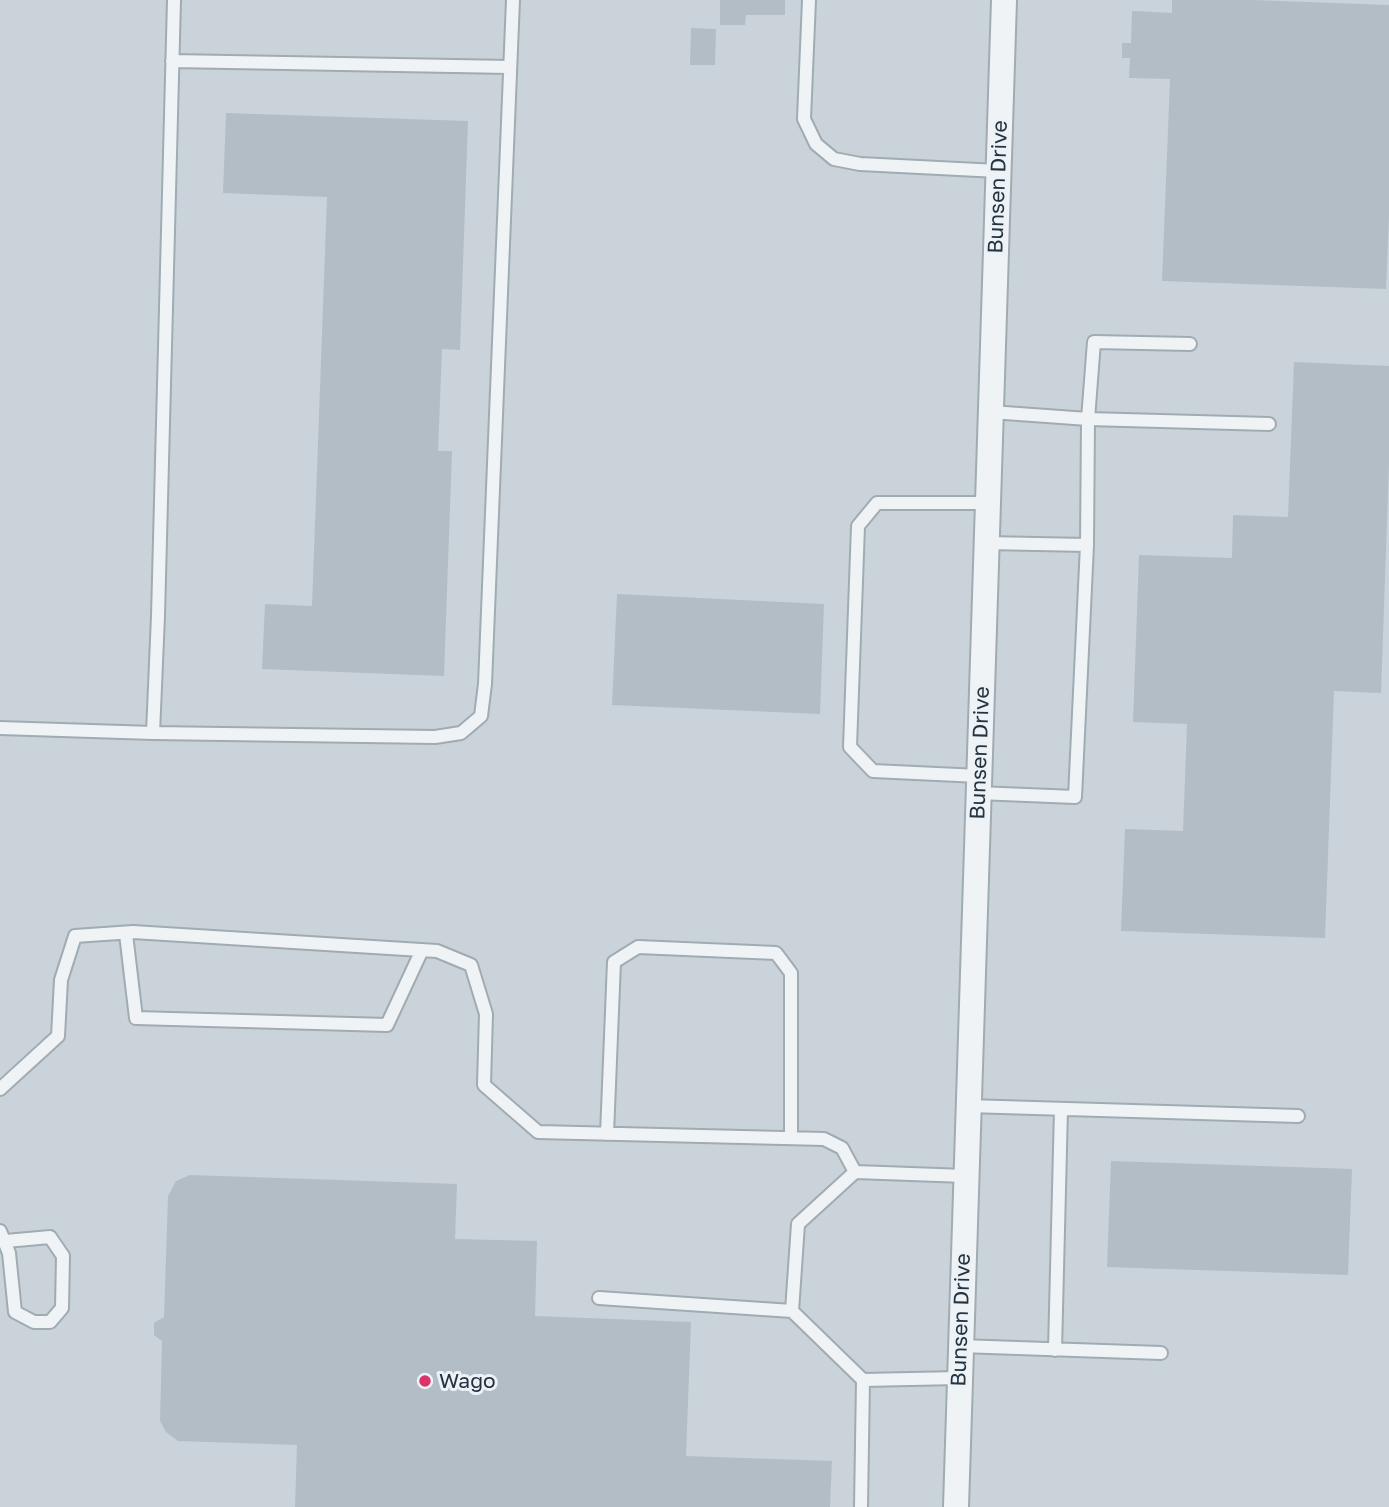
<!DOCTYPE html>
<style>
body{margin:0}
canvas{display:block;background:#dce3e8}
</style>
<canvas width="1389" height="1507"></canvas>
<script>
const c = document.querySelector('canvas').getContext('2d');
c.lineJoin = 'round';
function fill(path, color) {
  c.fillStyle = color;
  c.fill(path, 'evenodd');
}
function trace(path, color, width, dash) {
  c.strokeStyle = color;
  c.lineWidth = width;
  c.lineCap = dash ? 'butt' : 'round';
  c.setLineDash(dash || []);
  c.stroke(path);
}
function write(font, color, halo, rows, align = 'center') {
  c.font = font + ' "Golos Text",sans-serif';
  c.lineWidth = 6;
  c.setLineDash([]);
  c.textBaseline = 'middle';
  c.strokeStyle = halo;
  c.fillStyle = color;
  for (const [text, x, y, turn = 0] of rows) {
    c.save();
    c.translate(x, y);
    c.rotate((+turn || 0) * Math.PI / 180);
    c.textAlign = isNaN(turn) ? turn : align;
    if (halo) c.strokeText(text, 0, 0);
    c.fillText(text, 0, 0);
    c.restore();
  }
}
fill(new Path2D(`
 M0 0H1389V1507H0Z`), '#cad3da');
fill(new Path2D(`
 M720 0H785V15H746L745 25H720Z
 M1172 0H1252L1389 5V216L1386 289 1162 281 1170 79 1129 78 1130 58H1122V43H1131L1132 11 1172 13Z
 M691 28 716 29 715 65H690Z
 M226 113 468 121 460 350 442 349 438 451H452L444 676 262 669 265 604 312 606 327 197 223 193Z
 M1294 362 1389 366V464L1381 693 1334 691 1325 938 1121 931 1125 829 1183 831 1187 724 1133 722 1139 555 1232 558 1233 515 1288 517Z
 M617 594 824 604 820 714 612 705Z
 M1111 1161 1352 1169 1348 1275 1107 1267Z
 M190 1175 457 1184 455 1239 537 1241 535 1316 691 1322 686 1456 832 1461 830 1507H295L297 1445 178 1441 166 1432 160 1421 162 1341 154 1335V1323L164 1317 168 1196 176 1181Z`), '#b3bdc5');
const lane = new Path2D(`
 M809 0 804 119 816 144 834 159 860 164 998 171
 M172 61 510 67
 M991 412 1088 419 1269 424
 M986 543 1087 545
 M0 728 153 733 158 616 174 0
 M153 733 435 737 461 733 481 716 485 684 513 0
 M979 776 873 771 850 747 858 526 877 503H988
 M978 793 1075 797 1087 545 1088 419 1094 342 1190 344
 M126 934 136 1018 387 1025 422 950
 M0 1089 58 1036 61 980 75 936 133 932 437 951 471 965 486 1014 484 1085 538 1132 824 1139 842 1148 855 1172
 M968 1106 1298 1116
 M607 1134 614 962 638 947 776 953 791 973V1138
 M0 1231 9 1253 15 1312 34 1322H50L62 1308 63 1256 50 1237 6 1241
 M599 1298 792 1311
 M960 1346 1161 1353
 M1055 1350 1061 1109
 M863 1380 792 1311 798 1224 855 1172 966 1176
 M861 1507 863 1380 959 1378`);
const street = new Path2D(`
 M956 1507 1004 0`);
trace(lane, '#a1abb2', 16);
trace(street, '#a1abb2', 28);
trace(lane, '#eff3f6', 12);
trace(street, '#eff3f6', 24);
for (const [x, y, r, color] of [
 [425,1381,7,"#dc336b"]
]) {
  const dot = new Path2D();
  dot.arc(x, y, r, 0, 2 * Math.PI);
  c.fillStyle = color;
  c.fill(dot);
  trace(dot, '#ecf2f6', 2.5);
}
write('21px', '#243340', '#ecf2f6', [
 ["Bunsen Drive",998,187,-88],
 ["Bunsen Drive",980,753,-88],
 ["Bunsen Drive",961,1320,-88]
]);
write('21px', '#243340', '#ecf2f6', [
 ["Wago",439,1381]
], 'left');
</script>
